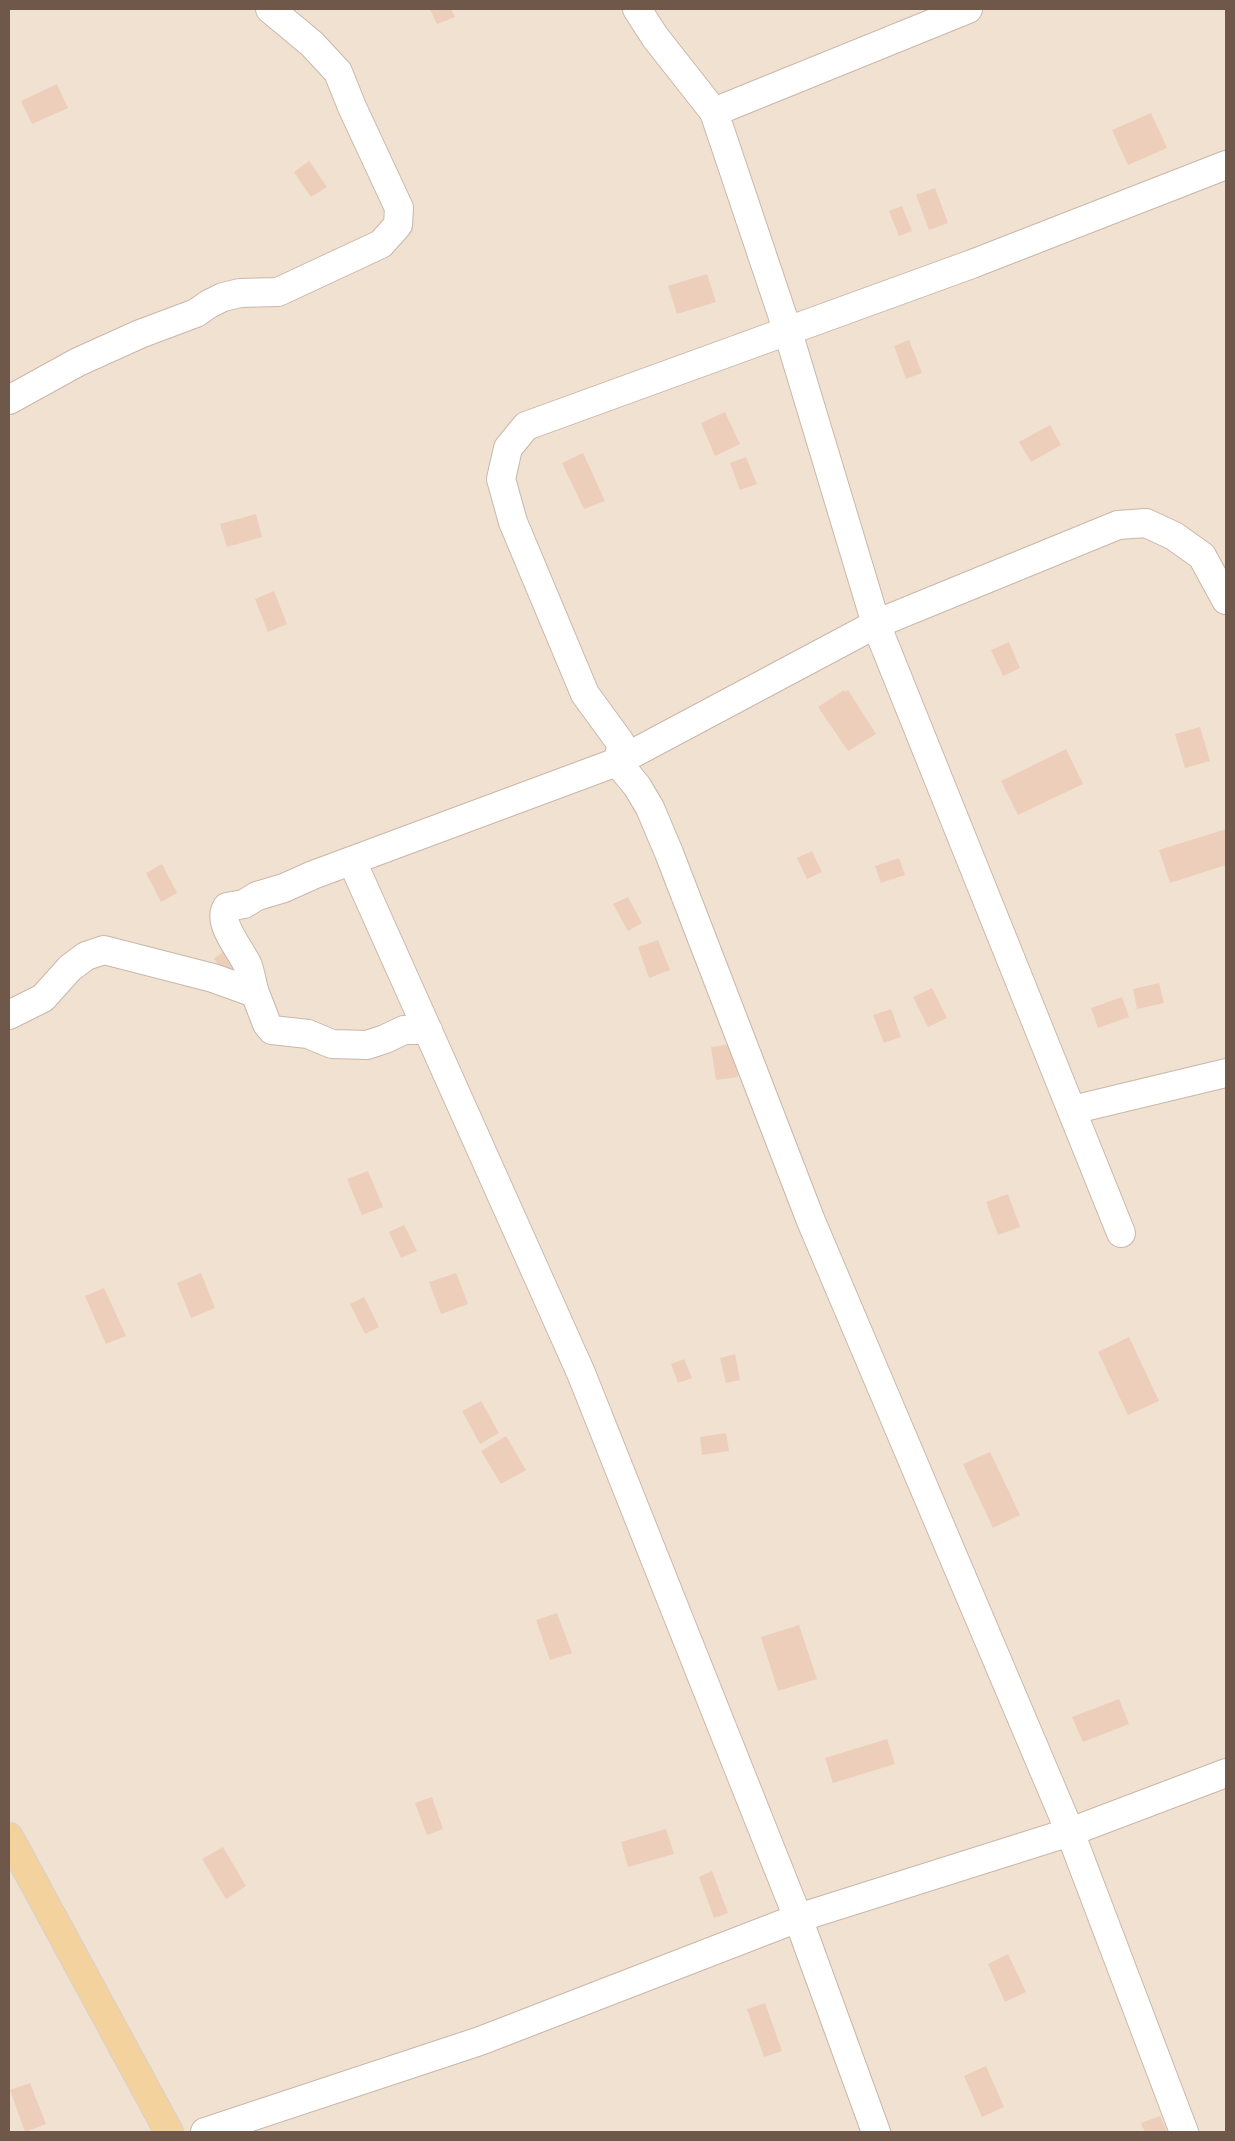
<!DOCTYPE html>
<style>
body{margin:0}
#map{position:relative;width:1235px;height:2141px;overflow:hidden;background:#faf0e2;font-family:Commissioner,sans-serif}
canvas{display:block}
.frame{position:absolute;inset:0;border:10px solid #6f574a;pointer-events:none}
</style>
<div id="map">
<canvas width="1235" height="2141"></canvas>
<div class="frame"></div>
</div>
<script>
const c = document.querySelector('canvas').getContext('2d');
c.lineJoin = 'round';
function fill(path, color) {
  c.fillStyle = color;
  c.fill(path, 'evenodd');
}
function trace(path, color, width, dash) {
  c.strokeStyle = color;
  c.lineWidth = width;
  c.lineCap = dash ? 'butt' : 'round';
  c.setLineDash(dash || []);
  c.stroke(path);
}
fill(new Path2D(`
 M9 9H1226V2132H9Z`), '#f1e1d1');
fill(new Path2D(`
 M430 9H451L455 17 437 24Z
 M57 84 68 108 32 124 21 101Z
 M1151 113 1167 148 1128 165 1112 130Z
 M309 161 327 187 311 197 294 172Z
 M935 188 948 223 929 230 916 195Z
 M902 206 912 231 899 236 889 211Z
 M707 274 716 302 677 314 668 286Z
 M909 340 922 373 906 379 894 346Z
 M725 412 740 444 715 456 701 423Z
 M1050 425 1061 445 1031 462 1019 442Z
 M583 453 605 501 584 509 562 463Z
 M746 457 757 484 740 490 730 463Z
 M256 514 262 537 227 547 220 524Z
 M274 591 287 624 268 632 255 599Z
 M1009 642 1020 668 1003 676 991 650Z
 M844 690 845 692 848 690 876 734 848 751 818 707Z
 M1200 727 1210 761 1185 768 1175 734Z
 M1066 749 1083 784 1018 815 1001 781Z
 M1226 829V865L1170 883 1159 850Z
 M812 851 822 872 807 879 797 858Z
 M899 858 905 875 881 883 875 866Z
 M162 864 177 893 161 902 146 873Z
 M628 897 642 923 628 931 613 904Z
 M658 940 670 970 649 978 638 947Z
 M229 947 246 969 230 981 214 959Z
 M1159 983 1164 1003 1137 1009 1133 989Z
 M932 988 947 1018 928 1027 913 997Z
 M1122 997 1129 1017 1098 1028 1091 1008Z
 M891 1009 901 1037 884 1043 873 1015Z
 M732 1044 738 1077 716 1080 711 1047Z
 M368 1171 383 1207 362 1215 347 1179Z
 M1008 1194 1020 1227 998 1235 986 1202Z
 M404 1225 417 1251 401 1258 389 1232Z
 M201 1273 215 1308 191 1318 177 1283Z
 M456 1273 468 1304 441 1314 429 1282Z
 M104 1288 126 1336 106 1344 85 1296Z
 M364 1297 379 1327 365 1334 350 1304Z
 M1129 1337 1159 1401 1128 1415 1098 1352Z
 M735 1354 740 1380 726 1383 720 1358Z
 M684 1359 692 1378 678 1383 671 1364Z
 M481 1401 499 1433 480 1444 462 1411Z
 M726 1433 729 1451 702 1455 700 1437Z
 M506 1436 526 1470 501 1484 481 1451Z
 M990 1452 1020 1515 993 1528 963 1464Z
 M557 1613 572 1653 550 1660 536 1620Z
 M799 1625 817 1679 778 1691 761 1637Z
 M1119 1699 1129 1724 1083 1742 1072 1717Z
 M887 1739 895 1764 833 1783 825 1758Z
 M432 1797 443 1829 427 1835 415 1803Z
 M666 1829 674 1854 628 1867 621 1842Z
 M223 1847 246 1886 226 1899 202 1859Z
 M712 1871 728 1913 714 1918 699 1877Z
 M1008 1954 1026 1992 1005 2002 988 1964Z
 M765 2003 782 2051 764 2057 747 2009Z
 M986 2066 1004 2107 982 2117 964 2076Z
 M30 2083 46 2124 25 2132 10 2090Z
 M1160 2116 1167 2132H1145L1141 2123Z`), '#edcebb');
const minor = new Path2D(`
 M637 9 655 37 714 112 788 332 876 624 1121 1233
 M714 112 968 9
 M9 400 78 362 140 334 196 313 209 304 223 297 240 293 278 292 381 244 398 225 399 208 352 107 338 72 312 44 270 9
 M352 861 581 1373 798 1918 876 2132
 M255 993C252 984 251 975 248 966 242 951 216 923 227 907L244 904 257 896 284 888 313 875 617 762 876 624 1118 525 1146 523 1174 536 1202 556 1226 600
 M9 1015 43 998 70 968 86 956 104 950 213 978 255 993 267 1024 272 1030 308 1034 332 1044 367 1045 385 1039 404 1030H428
 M1072 1110 1226 1073
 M205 2132 480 2041 798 1918 1070 1832 1226 1773
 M1184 2132 1070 1832 811 1221 669 853 650 808 637 786 617 762 621 748 620 742 585 694 513 522 501 479 508 448 526 426 972 264 1226 165`);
const major = new Path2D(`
 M9 1837 169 2132`);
trace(minor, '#c9b7a9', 30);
trace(major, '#d7d0cc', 30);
trace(minor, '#fff', 28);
trace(major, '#f4d29e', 28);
</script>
